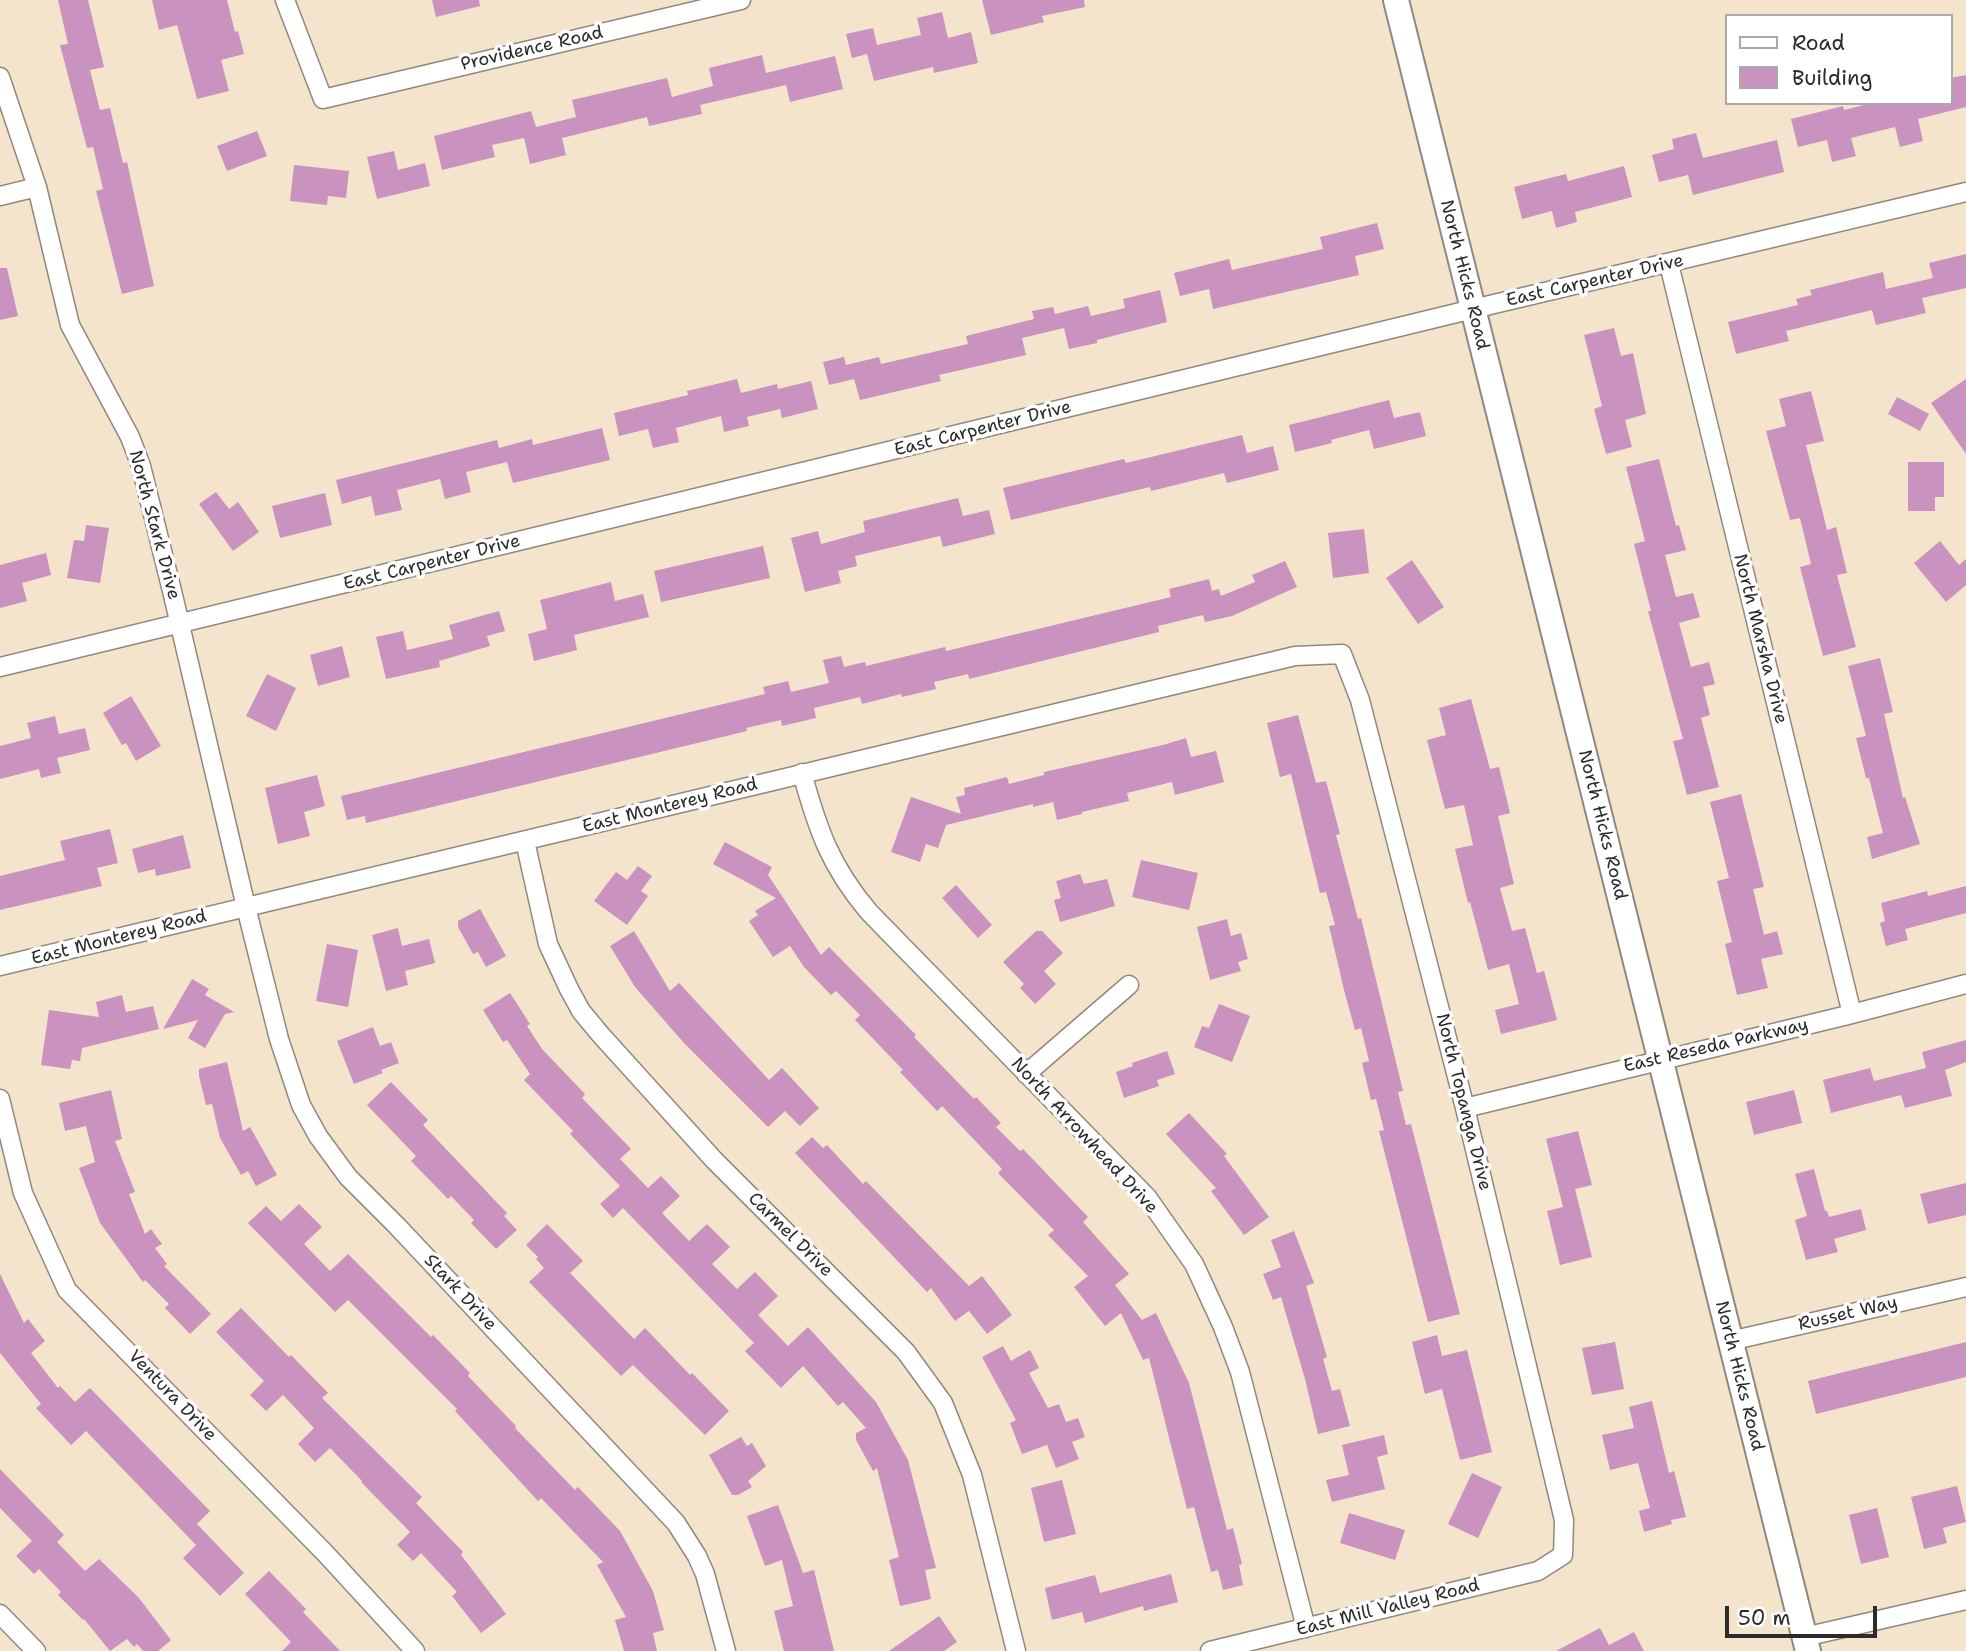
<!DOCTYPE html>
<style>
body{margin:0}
#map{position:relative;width:1966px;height:1651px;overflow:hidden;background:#f5e4cc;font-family:"Shantell Sans",sans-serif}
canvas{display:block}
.legend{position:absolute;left:1725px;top:14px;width:228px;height:91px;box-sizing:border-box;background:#fff;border:2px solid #aaa;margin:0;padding:9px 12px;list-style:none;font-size:21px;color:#2b2b2b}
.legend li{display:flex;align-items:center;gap:14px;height:35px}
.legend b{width:35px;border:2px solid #aaa}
.scale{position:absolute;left:1725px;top:1606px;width:152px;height:32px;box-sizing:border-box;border:4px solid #2b2b2b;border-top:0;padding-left:9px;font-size:21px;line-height:24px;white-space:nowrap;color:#2b2b2b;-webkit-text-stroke:5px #fff;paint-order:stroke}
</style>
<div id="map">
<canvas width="1966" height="1651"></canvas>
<ul class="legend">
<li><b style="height:9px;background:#fff"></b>Road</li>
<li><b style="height:19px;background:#c992bf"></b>Building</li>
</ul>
<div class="scale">50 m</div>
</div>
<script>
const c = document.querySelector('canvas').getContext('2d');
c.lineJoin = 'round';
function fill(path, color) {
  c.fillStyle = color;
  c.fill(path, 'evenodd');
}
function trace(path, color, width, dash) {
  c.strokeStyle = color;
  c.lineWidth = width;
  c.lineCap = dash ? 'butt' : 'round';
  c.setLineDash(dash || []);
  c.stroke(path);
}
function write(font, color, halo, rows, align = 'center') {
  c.font = font + ' "Shantell Sans",sans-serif';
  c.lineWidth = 7;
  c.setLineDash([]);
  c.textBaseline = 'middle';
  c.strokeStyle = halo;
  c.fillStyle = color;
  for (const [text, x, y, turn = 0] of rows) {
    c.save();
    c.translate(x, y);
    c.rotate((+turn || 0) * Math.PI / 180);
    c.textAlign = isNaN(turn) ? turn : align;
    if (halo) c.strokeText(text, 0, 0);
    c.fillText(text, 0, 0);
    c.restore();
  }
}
fill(new Path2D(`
 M58 0H88L104 67 90 70 100 110 110 108 123 163 127 162 154 286 122 294 96 191 103 189 93 147 87 148 60 45 68 44Z
 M152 0H227L235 32 238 31 244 54 221 60 229 91 197 99 177 25 159 30Z
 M432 0H479L480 6 436 17Z
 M982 0H1084L1085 7 1042 16 1044 22 991 35Z
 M942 12 948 38 971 32 978 63 934 73 933 67 874 81 867 54 852 58 846 34 873 28 877 45 921 35 917 18Z
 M762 55 766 73 835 56 843 89 790 102 786 85 700 105 702 114 649 126 647 117 562 138 566 155 530 164 524 138 492 145 495 157 442 170 434 136 531 111 536 127 576 117 572 100 667 78 672 97 713 86 709 68Z
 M1966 75V107L1918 119 1923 141 1900 147 1895 127 1851 138 1856 156 1832 162 1827 140 1798 147 1791 119 1843 106 1844 110 1872 103H1950V78Z
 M257 131 267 156 227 171 217 146Z
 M1696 133 1703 158 1777 140 1784 172 1693 195 1688 175 1659 182 1652 155 1674 149 1672 139Z
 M394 151 398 170 425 163 430 186 377 199 367 157Z
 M294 165 349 171 346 198 328 196 327 205 290 201Z
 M1624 166 1632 197 1575 212 1577 222 1556 228 1552 211 1522 219 1514 187 1566 174 1568 181Z
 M1377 223 1384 249 1355 256 1359 275 1213 309 1209 289 1180 296 1174 273 1229 259 1232 270 1323 249 1320 237Z
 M1966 254V288L1922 298 1926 313 1876 325 1872 310 1786 331 1789 341 1736 354 1728 322 1798 305 1796 299 1812 295 1810 290 1883 272 1886 289 1933 278 1929 263Z
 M0 268H7L18 316 0 320Z
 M1160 290 1167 322 1097 340V343L1069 349 1064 328 1022 338 1026 355 939 375 941 381 860 400 854 379 829 385 823 362 844 357 846 365 879 357 881 364 968 344 966 336 1034 319 1032 311 1053 307 1055 314 1088 306 1091 316 1125 308 1123 299Z
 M1614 328 1621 356 1633 353 1646 414 1625 420 1632 447 1606 454 1594 409 1602 406 1584 335Z
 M737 379 741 393 777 384 778 389 811 381 818 409 782 418 780 409 747 417 749 426 724 432 721 416 676 428 679 442 653 448 648 429 619 436 614 413 688 395 687 391Z
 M1966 379V454L1931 403Z
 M1811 391 1824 441 1806 445 1827 530 1836 527 1847 573 1837 575 1856 647 1823 656 1800 567 1811 564 1800 518 1790 520 1766 431 1786 426 1779 399Z
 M1897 397 1929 414 1920 431 1888 414Z
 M1389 400 1394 418 1420 412 1426 436 1374 449 1369 430 1331 440 1332 443 1295 452 1289 425Z
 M602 428 610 460 513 483 507 462 466 472 471 492 445 499 440 479 397 490 402 510 375 516 371 496 342 504 336 480 497 440 499 448 532 439 533 445Z
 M1242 435 1247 453 1273 446 1279 470 1227 483 1224 473 1151 491 1150 487 1011 520 1003 488 1124 459 1126 463Z
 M1659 459 1676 526 1679 525 1686 550 1665 555 1676 597 1693 593 1700 617 1679 623 1691 667 1709 662 1715 684 1703 687 1710 715 1701 718 1719 787 1687 795 1673 741 1683 739 1648 611H1651L1634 544 1645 541 1626 467Z
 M1908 462H1944V497H1935V511H1908Z
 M216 492 229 509 238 502 259 532 233 551 199 504Z
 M325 493 332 525 280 538 272 506Z
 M958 498 963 516 989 510 995 534 943 547 940 536 855 556 857 566 838 571 841 583 805 592 791 538 818 531 821 544 865 532 863 521Z
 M86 525 109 528 100 583 67 578 74 540 84 541Z
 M1364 529 1369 573 1333 578 1328 533Z
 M1940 541 1959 565 1966 559V585L1946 602 1914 563Z
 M763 546 770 578 661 602 654 571Z
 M46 553 51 575 22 583 27 601 0 608V565Z
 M1412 560 1444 607 1418 624 1386 578Z
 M1285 561 1297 587 1232 616 1205 622 1203 615 1158 626 1159 632 969 679 968 674 934 682 936 689 902 697 901 694 862 704 860 697 814 708 816 718 782 726 781 720 746 728 747 731 366 823 365 816 347 820 341 796 765 694 763 687 788 681 791 692 829 683 823 660 841 656 844 667 865 662 866 666 945 647 946 651 1171 597 1169 589 1209 579 1212 591 1219 589 1221 596 1255 582 1252 575Z
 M611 582 615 601 643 594 649 617 574 635 577 650 534 661 528 634 547 629 540 600Z
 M499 611 505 631 487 636 490 646 439 661 440 667 386 679 376 637 403 631 407 650 453 639 449 625Z
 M342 646 350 677 318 686 310 655Z
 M1880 658 1893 712 1884 714 1903 798 1905 797 1920 844 1872 859 1867 837 1883 833 1869 778H1866L1856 738 1866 736 1848 666Z
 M267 674 296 688 276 731 246 716Z
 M131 696 161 746 136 761 126 743 122 745 103 713Z
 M1471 699 1490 769 1499 767 1510 813 1498 816 1514 884 1500 888 1512 931 1525 928 1537 973 1544 971 1557 1020 1501 1034 1495 1010 1519 1004 1509 964 1488 970 1470 902 1468 903 1455 849 1473 845 1464 805 1445 809 1427 740 1446 735 1439 708Z
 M1298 715 1316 783 1326 781 1340 834 1336 835 1358 919 1361 918 1403 1091 1398 1092 1406 1125 1411 1124 1460 1314 1428 1322 1379 1131 1384 1130 1376 1099 1371 1100 1362 1063 1369 1061 1361 1028 1355 1030 1345 994 1329 926 1335 925 1326 892 1320 893 1291 774 1280 777 1267 723Z
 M55 716 59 734 85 728 90 750 57 758 61 773 41 778 39 769 0 779V746L31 738 27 723Z
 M1186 738 1191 757 1216 751 1224 782 1175 795 1172 782 1127 793 1129 801 1082 812V814L1057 820 1053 802 1033 807V804L946 825 938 848 926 844 920 862 891 852 911 797 961 814 956 797 965 795 964 788 1007 777 1009 784 1044 775V772L1163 745Z
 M317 775 325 806 304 812 310 836 278 844 265 788Z
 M1741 794 1764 887 1753 889 1764 935 1777 931 1783 954 1761 959 1768 988 1737 995 1725 944 1732 942 1717 881 1729 878 1710 802Z
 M110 829 118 863 97 868 102 886 0 910V876L65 860 60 841Z
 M183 835 191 868 156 876 155 869 138 873 132 849Z
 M725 842 772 867 768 875 821 955 829 947 916 1035 914 1037 974 1099 976 1097 1001 1123 996 1127 1020 1151 1023 1149 1088 1217 1083 1222 1129 1274 1115 1285 1142 1320 1156 1313 1189 1383 1227 1530 1233 1528 1242 1564 1239 1565 1243 1585 1223 1590 1218 1570 1211 1572 1194 1507 1187 1509 1149 1358 1143 1360 1121 1313 1105 1326 1074 1287 1088 1276 1048 1235 1054 1230 998 1173 1002 1169 942 1106 937 1111 900 1072 903 1070 855 1020 860 1015 836 991 831 995 804 967 790 946 773 957 749 921 758 915 755 911 776 898 713 864Z
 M1141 860 1198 873 1189 910 1132 897Z
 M638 866 652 876 641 891 648 896 627 925 594 901 616 872 627 880Z
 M1080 874 1084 884 1107 879 1115 906 1060 922 1054 900 1061 898 1056 881Z
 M956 885 992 925 978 938 942 898Z
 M1966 886V913L1905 929 1908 940 1886 946 1880 923 1885 921 1881 903 1927 891 1928 896Z
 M480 909 506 956 486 967 478 952 473 954 458 927V921Z
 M1227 919 1231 936 1241 933 1248 959 1238 962 1241 971 1210 980 1197 927Z
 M398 928 402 946 429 939 435 963 405 971 408 985 386 991 372 935Z
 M634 931 670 991 679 983 769 1080 782 1068 819 1108 800 1126 785 1111 768 1127 684 1043 635 987 610 946Z
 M1036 931H1042L1063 953 1044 971 1056 984 1035 1004 1020 988 1024 984 1003 962Z
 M327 944 358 950 348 1007 316 1001Z
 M192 979 209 989 205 995 234 1012 225 1014 205 1048 188 1038 198 1020 163 1029Z
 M510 993 530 1024 527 1026 542 1049 585 1094 582 1098 631 1149 620 1159 648 1188 661 1176 680 1196 662 1213 689 1241 707 1224 730 1247 712 1264 737 1289 755 1272 778 1296 758 1315 788 1346 808 1327 876 1402 908 1460 936 1568 925 1570 931 1599 900 1606 889 1560 899 1557 877 1468 873 1471 856 1440V1433L866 1428 843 1402 838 1406 803 1366 781 1388 745 1351 754 1343 623 1208 613 1218 600 1204 620 1186 570 1134 573 1131 524 1080 530 1074 507 1040 503 1042 483 1010Z
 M122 995 126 1012 153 1006 159 1029 82 1048 80 1061 72 1060 70 1069 41 1065 49 1010 99 1017 96 1002Z
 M1219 1004 1250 1016 1232 1062 1194 1047 1202 1026 1209 1028Z
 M373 1027 380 1046 391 1042 399 1063 381 1070 383 1073 354 1084 337 1041Z
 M1966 1040V1062L1945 1070 1952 1096 1905 1108 1901 1095 1831 1113 1823 1080 1870 1068 1874 1081 1926 1068 1922 1052Z
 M1167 1051 1175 1074 1157 1080 1159 1086 1124 1098 1116 1072 1133 1066 1132 1063Z
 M227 1062 243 1131 250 1127 277 1175 256 1186 248 1171 241 1175 220 1138 212 1104 206 1105 199 1076V1069Z
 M391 1082 428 1120 423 1125 507 1213 504 1216 517 1230 496 1249 471 1223 474 1220 451 1196 448 1199 411 1161 416 1156 367 1105Z
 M111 1090 122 1139 115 1141 135 1192 129 1194 145 1234 151 1229 162 1244 155 1248 167 1264 164 1266 211 1314 190 1334 165 1308 169 1304 145 1280 143 1282 100 1223 79 1168 95 1162 86 1126 65 1131 59 1103Z
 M1794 1090 1802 1123 1754 1135 1746 1102Z
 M1189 1113 1227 1154 1224 1156 1269 1217 1244 1235 1211 1191 1216 1188 1166 1134Z
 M1578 1131 1592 1185 1575 1189 1592 1257 1560 1265 1547 1211 1563 1207 1546 1139Z
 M812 1137 823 1148 827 1145 863 1184 866 1181 969 1286 982 1276 1012 1315 987 1334 969 1311 955 1321 931 1288 927 1292 795 1153Z
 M1814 1169 1825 1211H1827L1829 1217 1861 1209 1866 1230 1834 1239 1838 1252 1806 1260 1795 1220 1807 1216 1795 1174Z
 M1966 1183V1215L1928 1224 1920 1194Z
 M299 1204 322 1227 304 1244 330 1271 348 1254 431 1337 433 1335 470 1373 468 1376 516 1426 515 1428 575 1490 578 1487 620 1531 653 1591 664 1630 653 1633 657 1651H624L615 1620 626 1617 597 1565 603 1562 541 1498 538 1501 455 1411 457 1409 348 1300 335 1312 248 1223 266 1206 281 1221Z
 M547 1224 583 1261 570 1273 634 1339 645 1328 690 1375 692 1373 729 1411 705 1435 633 1365 621 1376 529 1282 544 1268 536 1259 538 1257 526 1245Z
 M1294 1231 1314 1283 1306 1286 1327 1357 1323 1359 1332 1391 1340 1389 1350 1426 1318 1434 1305 1379 1281 1297 1273 1300 1263 1274 1281 1267 1271 1240Z
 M0 1274 24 1323 28 1319 45 1341 31 1353 58 1388 60 1386 75 1402 90 1388 210 1511 197 1524 244 1573 220 1596 183 1558 196 1545 86 1431 71 1445 36 1408 41 1404 0 1353Z
 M241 1308 289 1357 291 1355 328 1393 322 1398 422 1497 416 1503 463 1552 461 1555 506 1614 481 1633 452 1596 457 1592 421 1553 413 1561 397 1545 410 1532 361 1482 362 1481 330 1448 315 1462 298 1444 314 1428 283 1395 266 1411 250 1395 264 1381 216 1332Z
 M1437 1335 1442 1356 1467 1350 1492 1452 1460 1460 1442 1389 1425 1394 1412 1342Z
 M1615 1342 1624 1389 1592 1395 1582 1348Z
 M1966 1342V1377L1816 1414 1808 1381Z
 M1003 1346 1011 1361 1030 1350 1039 1368 1029 1373 1048 1408 1059 1404 1066 1422 1078 1418 1085 1437 1072 1442 1079 1459 1056 1468 1047 1445 1022 1454 1010 1423 1016 1420 982 1357Z
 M1652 1401 1669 1473 1674 1471 1686 1517 1671 1520 1672 1524 1644 1532 1639 1511 1650 1508 1638 1463 1610 1470 1602 1435 1634 1428 1629 1407Z
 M1384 1435 1388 1454 1377 1457 1385 1489 1332 1502 1326 1480 1349 1475 1342 1445Z
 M741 1437 747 1446 752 1443 766 1466 748 1481 752 1487 738 1495H732L709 1455Z
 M0 1469 64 1535 57 1542 85 1571 99 1559 139 1598 171 1640 158 1651H143L137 1644 134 1647 127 1639 110 1651 84 1619 83 1620 58 1595 61 1592 39 1569 34 1574 16 1556 32 1541 0 1508Z
 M1472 1473 1502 1487 1478 1538 1448 1524Z
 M1062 1480 1076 1534 1044 1542 1031 1488Z
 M1957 1486 1966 1522 1943 1528 1947 1543 1924 1549 1911 1497Z
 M778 1505 803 1573 814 1570 834 1651H784L774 1611 793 1606 782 1560 765 1566 747 1516Z
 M1877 1508 1889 1557 1861 1564 1849 1515Z
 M1349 1513 1405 1530 1395 1560 1340 1543Z
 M269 1571 306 1609 303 1612 340 1651H282L291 1642 245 1594Z
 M1171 1574 1178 1602 1144 1611 1143 1606 1085 1623 1082 1612 1052 1620 1045 1588 1095 1575 1100 1593Z
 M939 1616 957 1642 944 1651H889Z
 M1600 1628 1609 1645 1634 1632 1644 1651H1556Z`), '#c992bf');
const minor = new Path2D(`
 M285 0 323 99 741 0
 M0 77 37 187 70 325 130 437 141 466 173 595 246 907 279 1039 301 1105 318 1136 348 1177 397 1226 676 1523 697 1556 705 1574 726 1651
 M0 196 37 187
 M1669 264 1852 1014
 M0 667 1473 309 1966 192
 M802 773C818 830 830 866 869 912L1147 1197 1194 1264 1223 1327 1240 1372 1306 1628
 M525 841 548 944 569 989 581 1011 600 1034 714 1160 906 1352 943 1403 972 1475 1016 1651
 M0 966 1295 656 1342 654 1360 700 1465 1108 1564 1520 1563 1555 1538 1571 1210 1651
 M1026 1074 1129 985
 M0 1099 23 1193 67 1290 325 1553 415 1651
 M1465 1108 1852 1014 1966 984
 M1730 1341 1966 1287
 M0 1614 36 1651
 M1804 1637 1966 1600`);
const secondary = new Path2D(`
 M1396 0 1808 1651`);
trace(minor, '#90887c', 21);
trace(secondary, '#90887c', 28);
trace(minor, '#fff', 18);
trace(secondary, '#fff', 24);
write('18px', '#2b2b2b', '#fff', [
 ["Providence Road",532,49,-13],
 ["North Hicks Road",1464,275,76],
 ["East Carpenter Drive",1595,281,-13],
 ["East Carpenter Drive",983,429,-14],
 ["North Stark Drive",154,525,75],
 ["East Carpenter Drive",432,563,-14],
 ["North Marsha Drive",1760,639,76],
 ["East Monterey Road",670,806,-14],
 ["North Hicks Road",1602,825,76],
 ["East Monterey Road",119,938,-14],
 ["East Reseda Parkway",1716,1046,-13],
 ["North Topanga Drive",1463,1102,76],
 ["North Arrowhead Drive",1084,1136,47],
 ["Carmel Drive",790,1235,45],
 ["Stark Drive",460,1293,47],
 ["Russet Way",1848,1314,-13],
 ["North Hicks Road",1739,1376,76],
 ["Ventura Drive",172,1396,46],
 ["East Mill Valley Road",1388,1608,-14]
]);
</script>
